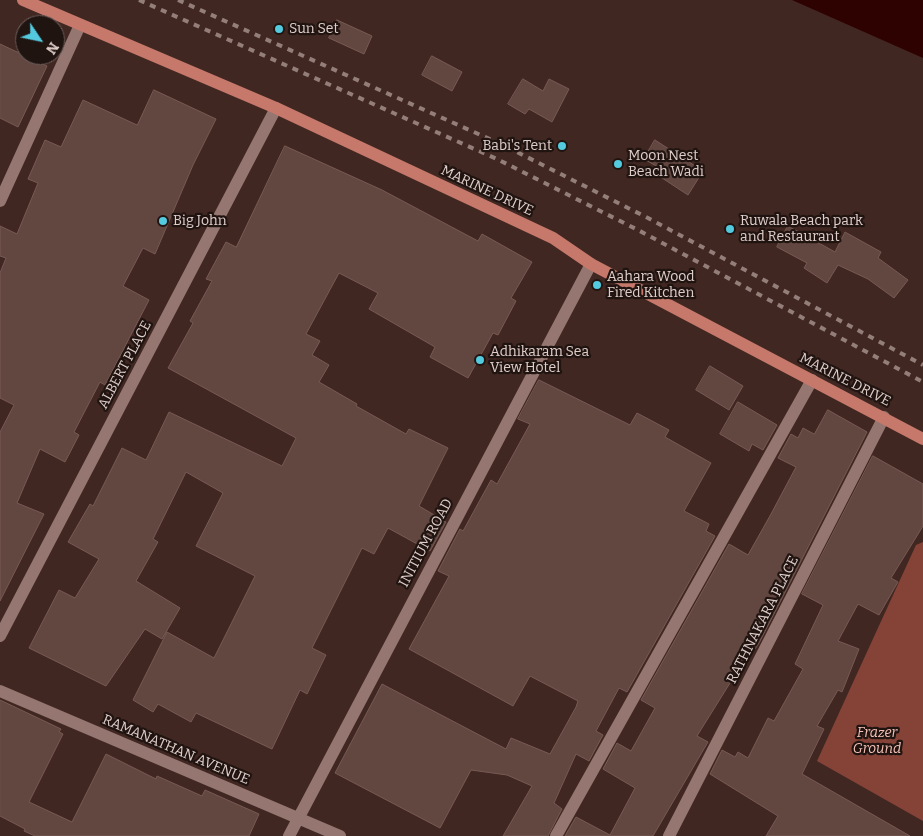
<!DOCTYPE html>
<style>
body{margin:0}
#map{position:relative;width:923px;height:836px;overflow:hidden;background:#412722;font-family:Bitter,serif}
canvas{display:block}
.north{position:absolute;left:15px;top:15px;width:50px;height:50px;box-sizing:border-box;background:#201411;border:1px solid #6d5e5b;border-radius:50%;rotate:124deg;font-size:14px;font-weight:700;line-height:20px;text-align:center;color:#e0ceca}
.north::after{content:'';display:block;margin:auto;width:18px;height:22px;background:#54cade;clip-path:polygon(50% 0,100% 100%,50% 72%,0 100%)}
</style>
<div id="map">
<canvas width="923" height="836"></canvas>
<div class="north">N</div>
</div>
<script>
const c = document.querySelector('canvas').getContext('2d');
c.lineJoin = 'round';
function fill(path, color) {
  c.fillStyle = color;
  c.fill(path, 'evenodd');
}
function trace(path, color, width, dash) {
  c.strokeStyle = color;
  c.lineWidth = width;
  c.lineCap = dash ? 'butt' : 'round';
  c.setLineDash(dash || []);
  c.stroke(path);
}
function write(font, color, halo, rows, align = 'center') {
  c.font = font + ' Bitter,serif';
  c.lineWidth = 4.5;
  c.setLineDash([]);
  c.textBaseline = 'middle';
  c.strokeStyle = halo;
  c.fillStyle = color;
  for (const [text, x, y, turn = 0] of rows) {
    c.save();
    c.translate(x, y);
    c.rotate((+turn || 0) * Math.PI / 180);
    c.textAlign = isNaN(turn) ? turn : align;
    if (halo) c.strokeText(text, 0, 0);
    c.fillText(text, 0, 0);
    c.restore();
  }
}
fill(new Path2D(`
 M923 542V821L817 761 916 545Z`), '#854338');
fill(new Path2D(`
 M792 0H923V58Z`), '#2e0200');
const building = new Path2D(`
 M337 20 372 36 364 54 329 38Z
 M0 44 47 66 18 127 0 118Z
 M432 56 462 72 452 91 422 75Z
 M523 79 543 91 549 79 569 89 552 122 529 109 525 114 508 104Z
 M154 90 216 119 193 165 155 254 143 248 123 286 149 300 105 385 100 382 74 432 79 435 65 462 40 449 17 503 44 514 0 601V432L14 405 0 398V273L6 258 0 256V226L17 234 38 183 28 179 45 140 61 147 83 100 137 125Z
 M655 140 703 171 688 195 659 176 663 170 644 159Z
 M285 146 382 190 478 241 482 234 532 262 511 298 516 301 498 335 493 333 468 378 430 357 435 347 369 309 378 293 339 273 306 334 320 341 312 355 329 365 319 382 357 404 356 406 406 434 409 429 448 448 419 506 446 522 430 551 388 528 374 554 362 548 312 648 326 655 307 694 300 690 272 749 196 713 191 722 158 704 153 712 133 700 167 632 214 658 255 576 196 546 223 493 186 472 153 539 158 542 136 581 180 608 162 639 145 629 106 686 29 648 59 590 75 598 99 559 68 542 90 504 93 506 122 448 146 460 169 412 282 466 296 438 168 368 193 323 190 321 212 281 206 279 226 242 236 247Z
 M788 226 835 252 845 232 881 252 878 258 908 280 894 298 868 279 838 265 827 283 804 268 807 263 777 247Z
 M710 366 743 386 729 410 696 390Z
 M539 380 630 425 637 413 669 430 665 437 711 463 684 511 709 524 706 531 715 536 627 692 619 688 596 731 603 735 589 761 576 754 554 803 562 809 548 836H503L532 786 507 775 471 770 440 828 335 773 382 684 506 749 511 738 550 754 576 707 578 701 530 676 513 706 409 649 449 576 438 571 460 529 463 531 491 480 497 484 530 424 518 419Z
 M738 402 777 425 763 450 752 444 749 451 720 434Z
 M828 410 867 432 759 643 755 649 749 646 730 683 697 736 708 742 653 836H565L576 817 610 835 635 788 603 769 617 743 631 751 655 708 641 700 729 544 748 555 771 514 796 467 778 458 791 434 798 438 803 428 814 434Z
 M873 456 923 484V526L891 578 898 582 879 615 858 604 838 641 859 649 842 692 838 690 817 726 824 729 802 774 910 836H766L778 816 710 774 722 750 735 757 738 752 748 758 768 718 774 721 803 669 795 664 823 605 802 594Z
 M0 700 61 729 59 732 63 734 29 802 72 822 106 754 156 779 157 776 202 796 205 790 259 814 249 836H35L24 831 25 829 0 816Z`);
fill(building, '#624640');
trace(building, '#785a54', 1);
trace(new Path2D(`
 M0 201 80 25
 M0 636 276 108
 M0 691 340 836
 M289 836 591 264
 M556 836 812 380
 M669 836 884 417`), '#957670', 12);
trace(new Path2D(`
 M23 0 276 108 553 238 591 264 923 439`), '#c6786b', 12);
trace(new Path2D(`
 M139 0 497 159 638 230 923 382
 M178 0 503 145 646 217 923 365`), '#947e7a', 4, [6, 6]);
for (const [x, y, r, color] of [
 [279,29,5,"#54cade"],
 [562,146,5,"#54cade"],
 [618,164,5,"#54cade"],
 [163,221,5,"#54cade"],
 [730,229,5,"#54cade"],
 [597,285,5,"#54cade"],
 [480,360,5,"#54cade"]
]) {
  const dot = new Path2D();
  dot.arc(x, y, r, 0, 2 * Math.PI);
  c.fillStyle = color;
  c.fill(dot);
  trace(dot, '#201411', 2);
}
write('14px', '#e0ceca', '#201411', [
 ["Sun Set",289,29],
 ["Babi's Tent",552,146,"right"],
 ["Moon Nest",628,156],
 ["Beach Wadi",628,172],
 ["Big John",173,221],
 ["Ruwala Beach park",740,221],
 ["and Restaurant",740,237],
 ["Aahara Wood",607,277],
 ["Fired Kitchen",607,293],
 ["Adhikaram Sea",490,352],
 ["View Hotel",490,368]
], 'left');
write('14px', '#e0ceca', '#201411', [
 ["MARINE DRIVE",487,191,25],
 ["ALBERT PLACE",125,365,-62],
 ["MARINE DRIVE",845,380,27],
 ["INITIUM ROAD",426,543,-62],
 ["RATHNAKARA PLACE",763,620,-63],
 ["RAMANATHAN AVENUE",176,750,23]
]);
write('italic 14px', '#f5c1b7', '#201411', [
 ["Frazer",877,733],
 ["Ground",877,749]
]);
</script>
